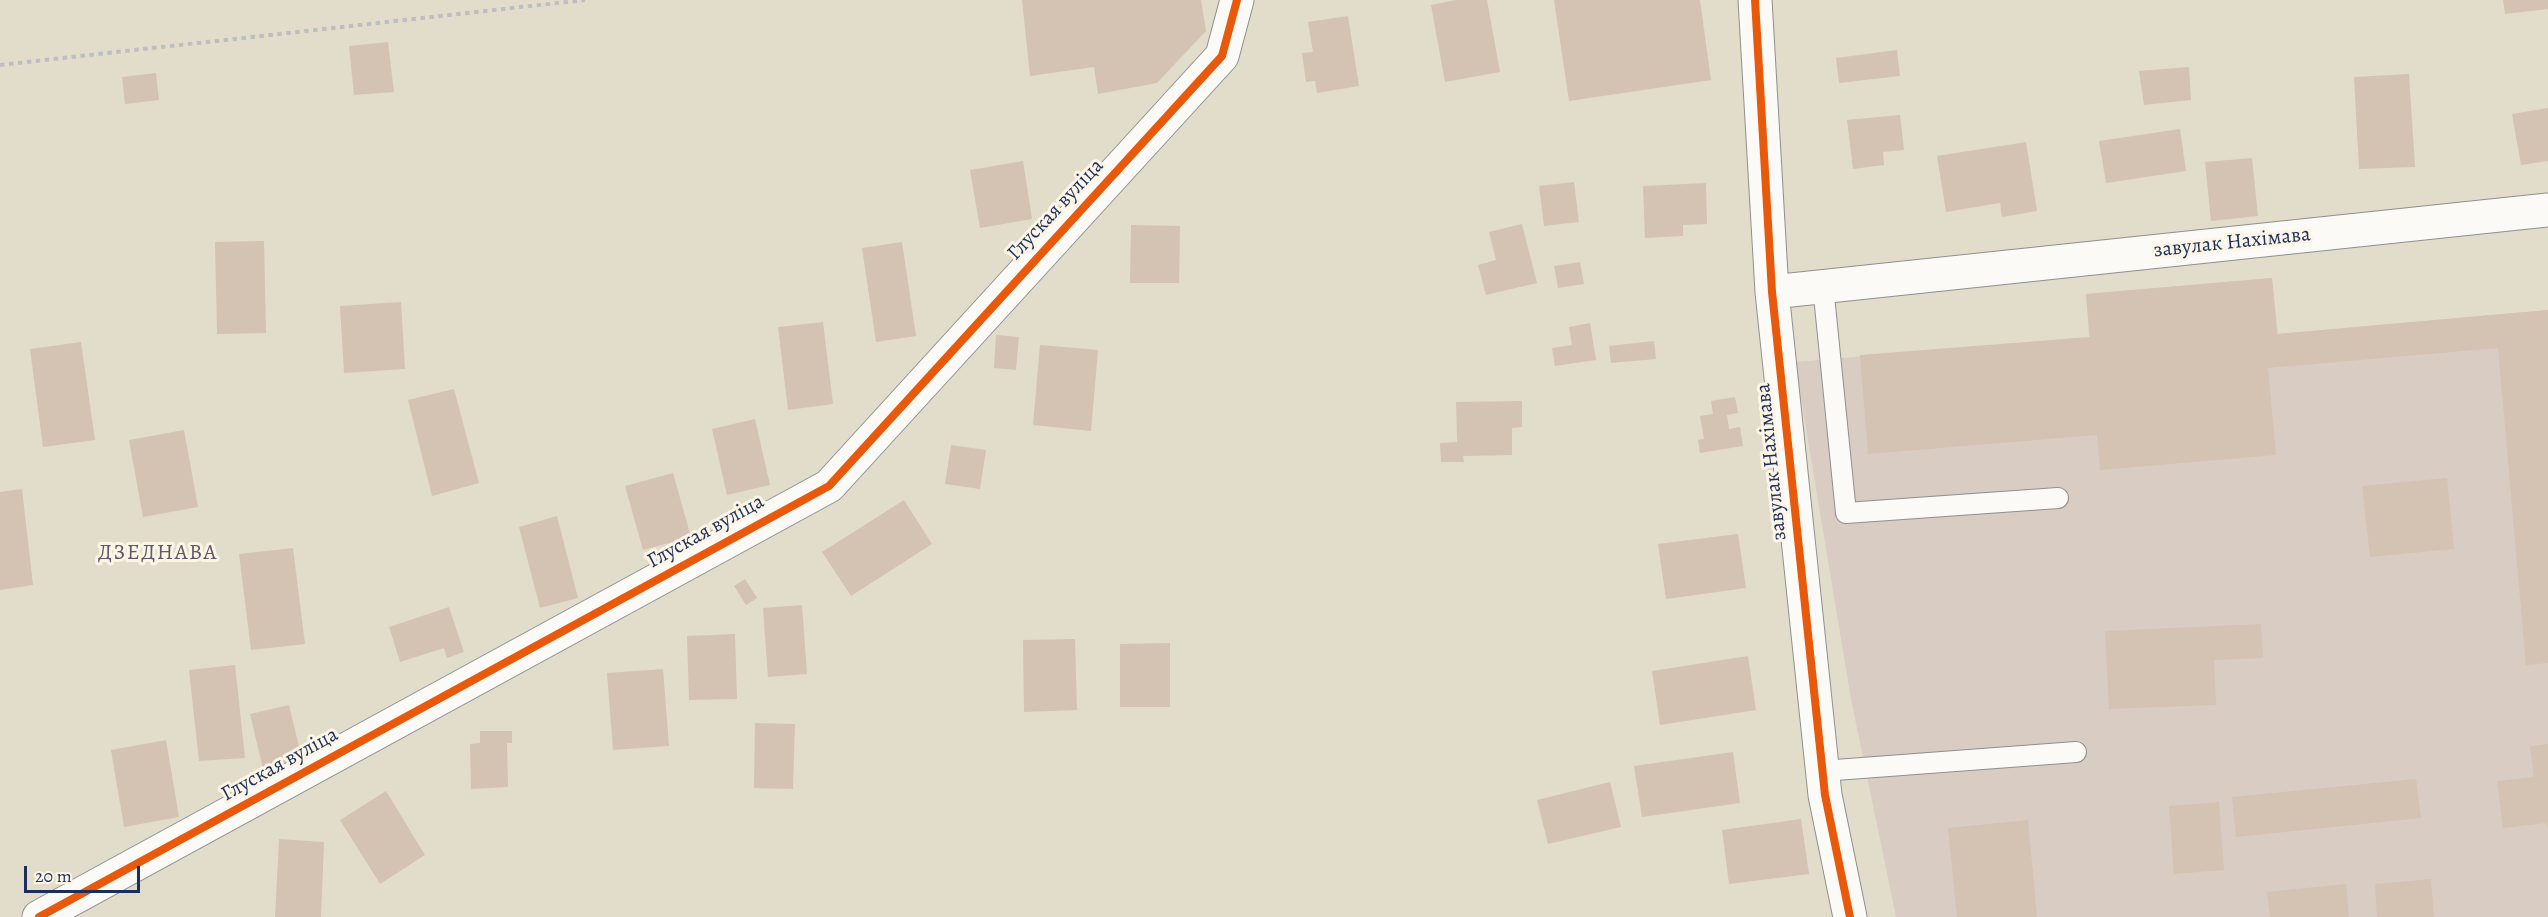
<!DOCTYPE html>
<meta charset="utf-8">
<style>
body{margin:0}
#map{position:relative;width:2548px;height:917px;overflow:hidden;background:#e2ddcb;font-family:Alegreya,serif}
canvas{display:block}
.scale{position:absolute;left:24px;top:866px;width:116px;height:27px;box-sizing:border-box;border:3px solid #1b2f5e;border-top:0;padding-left:8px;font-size:18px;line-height:21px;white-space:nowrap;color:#1b2f5e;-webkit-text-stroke:4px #fcf5e5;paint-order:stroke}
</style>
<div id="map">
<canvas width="2548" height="917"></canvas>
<div class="scale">20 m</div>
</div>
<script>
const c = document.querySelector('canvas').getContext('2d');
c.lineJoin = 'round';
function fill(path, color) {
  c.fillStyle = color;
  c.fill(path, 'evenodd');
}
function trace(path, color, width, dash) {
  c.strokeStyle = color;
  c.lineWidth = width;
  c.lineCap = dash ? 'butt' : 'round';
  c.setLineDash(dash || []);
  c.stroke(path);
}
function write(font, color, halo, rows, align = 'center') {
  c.font = font + ' Alegreya,serif';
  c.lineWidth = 6;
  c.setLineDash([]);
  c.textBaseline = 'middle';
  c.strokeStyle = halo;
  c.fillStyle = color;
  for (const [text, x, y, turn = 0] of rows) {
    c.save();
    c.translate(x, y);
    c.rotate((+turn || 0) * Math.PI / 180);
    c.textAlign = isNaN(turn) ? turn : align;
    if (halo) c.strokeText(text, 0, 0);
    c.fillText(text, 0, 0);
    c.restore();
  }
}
fill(new Path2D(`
 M2272 278 2278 334 2548 310V917H1896L1851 699 1795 362 2089 337 2086 294Z`), '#d9ccc3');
fill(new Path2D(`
 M1022 0H1201L1206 31 1157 83 1098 94 1094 67 1030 76Z
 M1456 0H1487L1500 72 1445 82 1431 5Z
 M1554 0H1700L1711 80 1569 101Z
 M2503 0H2548V9L2505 14Z
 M1348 16 1359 86 1317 93 1315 81 1306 82 1302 53 1313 52 1308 22Z
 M388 42 394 92 354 95 349 46Z
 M1897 50 1900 76 1839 83 1836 58Z
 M2189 67 2191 100 2144 105 2139 71Z
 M156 73 159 100 125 104 122 77Z
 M2409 74 2415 167 2359 169 2354 77Z
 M2548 108V161L2521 165 2512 114Z
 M1900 115 1904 150 1883 152 1884 165 1853 169 1847 120Z
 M2180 129 2186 171 2106 183 2099 141Z
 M2026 142 2037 211 2002 217 2000 203 1946 212 1937 156Z
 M2252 158 2258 216 2211 221 2205 162Z
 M1023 161 1032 219 980 228 970 170Z
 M1574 182 1579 222 1544 226 1539 186Z
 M1706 183 1707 224 1683 225V236L1645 238 1643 186Z
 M1522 224 1537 283 1486 295 1478 265 1496 260 1489 232Z
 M1131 225 1180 226 1179 283H1130Z
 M264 241 266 333 217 334 215 242Z
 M902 242 916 336 876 342 862 248Z
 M1580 262 1584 284 1558 288 1554 266Z
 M2272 278 2277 334 2548 310V663L2526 665 2498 348 2268 368 2276 455 2100 470 2097 435 1868 454 1860 355 2090 337 2086 294Z
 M401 302 405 369 344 373 340 306Z
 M823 322 833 404 788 410 778 327Z
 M1590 323 1596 360 1555 366 1552 348 1572 345 1569 327Z
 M996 335 1019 337 1016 370 994 368Z
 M1654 341 1656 359 1611 363 1609 346Z
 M81 342 95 440 43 447 30 349Z
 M1040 345 1098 350 1091 431 1033 425Z
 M454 389 479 483 432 496 408 400Z
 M1735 397 1738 413 1727 415 1729 429 1740 427 1743 446 1700 453 1698 440 1704 439 1700 416 1713 414 1711 401Z
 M1522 401V427L1512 428V455L1463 456 1464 462H1441L1440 443 1457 442 1456 402Z
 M755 419 770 485 727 495 712 429Z
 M184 430 198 507 143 517 129 440Z
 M951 445 986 450 980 489 945 484Z
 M673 473 691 537 643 550 625 486Z
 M2447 478 2454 549 2370 557 2362 486Z
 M22 489 33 585 0 590V492Z
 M904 500 932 544 851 596 822 552Z
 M557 516 578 598 540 608 519 527Z
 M1738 534 1746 588 1666 599 1658 544Z
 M293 548 305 644 251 650 239 554Z
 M745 579 757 598 746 605 734 586Z
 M802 605 807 674 768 677 763 608Z
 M449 607 464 652 447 658 444 648 400 662 389 627Z
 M2261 624 2263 658 2214 660 2216 705 2109 709 2105 631Z
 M735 634 737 699 689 700 687 636Z
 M1075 639 1077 710 1024 712 1023 640Z
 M1170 643V707H1120V644Z
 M1748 656 1756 710 1660 725 1652 671Z
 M235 665 245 758 199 761 189 670Z
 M663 669 669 746 613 750 607 673Z
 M289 705 303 763 264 773 250 714Z
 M755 723 795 724 793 789 754 788Z
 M480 731H512V743H507L508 787 471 789 470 744 480 743Z
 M166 740 179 817 124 827 111 750Z
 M2548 744V828L2546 823 2503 828 2497 781 2534 777 2530 746Z
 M1733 752 1740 803 1642 817 1634 766Z
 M2416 779 2421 818 2236 837 2232 797Z
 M1610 782 1621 827 1548 844 1537 800Z
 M386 791 425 855 380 884 340 820Z
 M2219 802 2224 870 2174 874 2169 806Z
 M1801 819 1809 874 1729 884 1722 830Z
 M2028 820 2037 917H1957L1948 828Z
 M279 839 324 842 321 917H275Z
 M2431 879 2434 917H2377L2375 884Z
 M2346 884 2349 917H2270L2267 892Z`), '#d4c2b3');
const lane = new Path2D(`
 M1823 286 1846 513 2058 498
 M1822 771 2076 752`);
const street = new Path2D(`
 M1755 0 1772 292 1825 795 1850 917
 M1772 292 2548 210
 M39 917 829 486 1222 56 1237 0`);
trace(lane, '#8f8f8e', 22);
trace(street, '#8f8f8e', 35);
trace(new Path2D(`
 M0 65 585 0`), '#bdbec0', 4, [4.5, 4.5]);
trace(lane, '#fbfaf7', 20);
trace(street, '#fbfaf7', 33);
trace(new Path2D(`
 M1755 0 1772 292 1825 795 1850 917
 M39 917 829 486 1222 56 1237 0`), '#e8590c', 8);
write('21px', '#1b2f5e', '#fcf5e5', [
 ["Глуская вуліца",1056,210,-47],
 ["завулак Нахімава",2232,243,-6],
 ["завулак Нахімава",1772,462,-96],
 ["Глуская вуліца",706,532,-29],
 ["Глуская вуліца",280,765,-29]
]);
c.letterSpacing = '1.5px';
write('22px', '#655668', '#fcf5e5', [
 ["ДЗЕДНАВА",158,554]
]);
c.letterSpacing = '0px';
</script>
